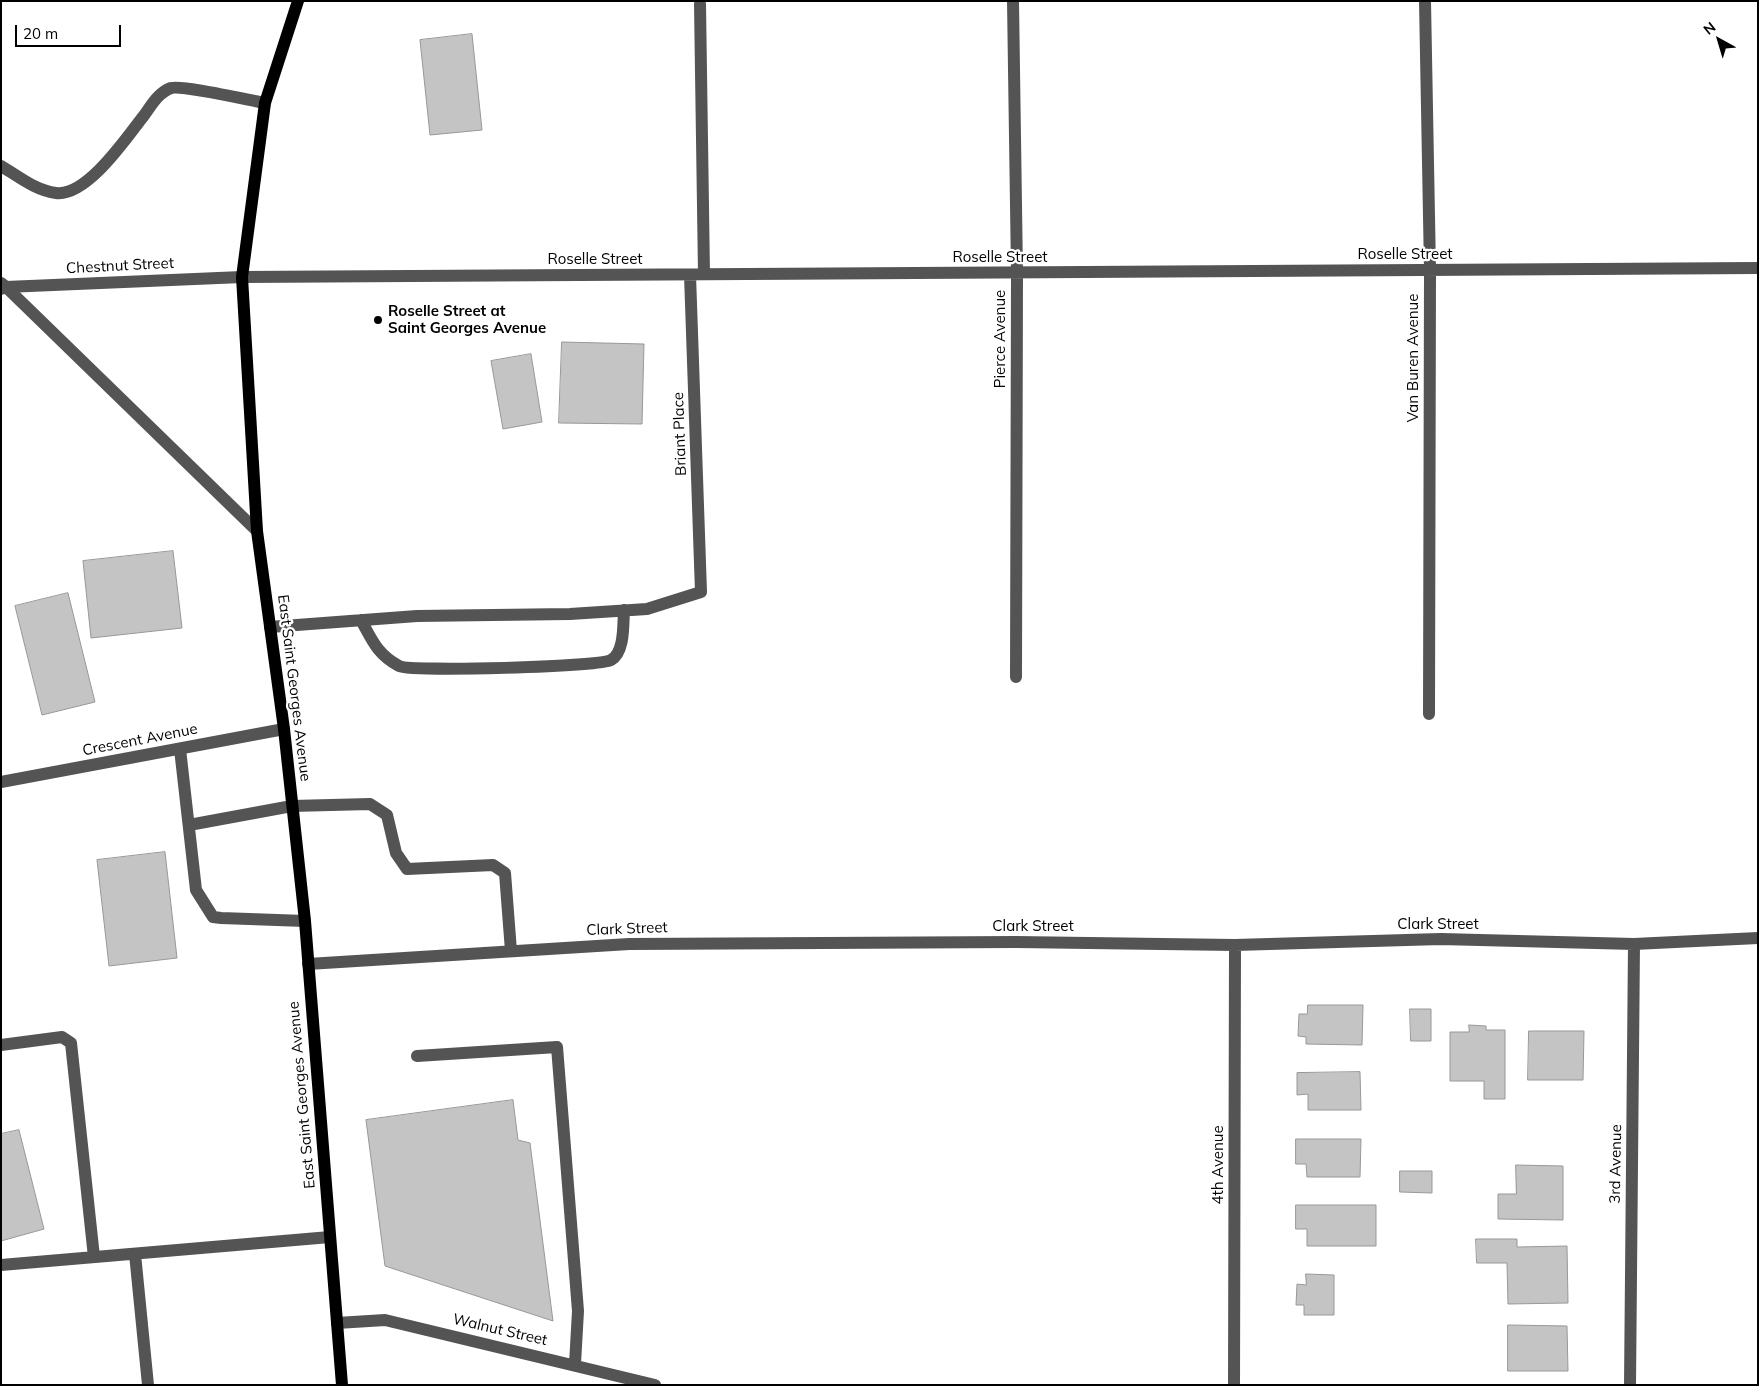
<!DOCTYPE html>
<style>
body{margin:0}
#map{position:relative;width:1759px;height:1386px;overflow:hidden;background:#fff;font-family:Mulish,sans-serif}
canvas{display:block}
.frame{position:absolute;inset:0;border:2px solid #000;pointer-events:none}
.north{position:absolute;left:1694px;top:15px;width:50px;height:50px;-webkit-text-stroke:4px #fff;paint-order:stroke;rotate:321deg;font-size:14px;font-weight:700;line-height:20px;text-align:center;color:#000}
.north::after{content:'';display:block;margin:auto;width:18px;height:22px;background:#000;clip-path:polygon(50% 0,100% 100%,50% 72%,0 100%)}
.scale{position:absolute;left:15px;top:25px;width:106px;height:22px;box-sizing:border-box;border:2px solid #000;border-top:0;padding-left:6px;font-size:15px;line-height:18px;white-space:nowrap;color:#000;-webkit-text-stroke:4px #fff;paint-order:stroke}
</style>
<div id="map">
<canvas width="1759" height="1386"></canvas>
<div class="frame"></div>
<div class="north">N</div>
<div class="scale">20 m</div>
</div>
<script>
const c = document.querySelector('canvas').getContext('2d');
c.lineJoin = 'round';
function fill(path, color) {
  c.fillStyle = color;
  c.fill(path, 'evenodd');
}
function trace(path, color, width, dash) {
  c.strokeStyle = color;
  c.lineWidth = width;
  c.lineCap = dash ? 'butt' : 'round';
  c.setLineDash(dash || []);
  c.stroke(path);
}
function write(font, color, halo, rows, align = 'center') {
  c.font = font + ' Mulish,sans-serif';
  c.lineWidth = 4.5;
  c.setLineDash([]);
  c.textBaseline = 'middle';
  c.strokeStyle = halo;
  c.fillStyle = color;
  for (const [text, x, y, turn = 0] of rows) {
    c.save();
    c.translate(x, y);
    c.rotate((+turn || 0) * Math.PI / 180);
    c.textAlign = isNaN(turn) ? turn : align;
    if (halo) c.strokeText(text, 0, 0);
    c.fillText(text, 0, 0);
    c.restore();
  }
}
const building = new Path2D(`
 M472 34 482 130 430 135 420 40Z
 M562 342 644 344 642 424 559 423Z
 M531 354 542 422 503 429 491 361Z
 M173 551 182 628 91 638 83 561Z
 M68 593 95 702 42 715 15 606Z
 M165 852 177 958 109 966 97 860Z
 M1308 1005H1363L1362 1045 1306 1044V1037L1298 1036 1299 1014H1307Z
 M1410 1009H1431V1041H1411Z
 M1469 1025 1486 1026V1030H1505V1099H1484V1081H1450V1032H1469Z
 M1529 1031H1584L1583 1080H1528Z
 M1360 1072 1361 1110H1308V1094L1297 1095V1073Z
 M513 1100 518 1140 530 1143 553 1321 385 1266 366 1120Z
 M19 1130 44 1229 1 1241V1134Z
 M1296 1139H1361L1360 1177H1307L1306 1164H1296Z
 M1516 1165 1563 1166V1220L1498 1219V1194H1516Z
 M1400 1171H1432V1193L1400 1192Z
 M1296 1205H1376V1246H1307V1229H1296Z
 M1476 1239H1517V1247L1567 1246 1568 1303 1508 1304 1507 1263H1477Z
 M1306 1274 1334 1275V1315H1304V1305H1296L1297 1284 1306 1285Z
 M1508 1325 1567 1326 1568 1371H1508Z`);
fill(building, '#c4c4c4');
trace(building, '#989898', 1);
trace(new Path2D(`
 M1013 1 1017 273 1016 677
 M1425 1 1430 270 1429 714
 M700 4 704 274
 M1 166C18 176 36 191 56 193 86 197 125 140 142 118 150 108 157 93 171 88 183 85 248 100 265 103
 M1 283 6 287 242 277 1758 268
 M1 289 6 287 257 531
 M361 620C372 640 377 654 399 666 410 672 598 667 611 660 625 652 623 624 624 610
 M270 627 417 616 570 614 647 609 701 592 690 275
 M180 749 196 890 213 917 221 918 305 921
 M1 782 284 729
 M189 825 292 806 370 804 387 815 396 853 407 869 493 865 505 873 511 951
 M308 964 629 944 1016 942 1235 945 1441 939 1634 944 1758 938
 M1 1045 62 1037 71 1043 94 1257
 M417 1056 557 1047 578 1311 575 1364
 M135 1254 148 1385
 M1 1265 330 1237
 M337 1323 385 1320 655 1385
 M1234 1385 1235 945
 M1630 1385 1634 944`), '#545454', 12);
trace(new Path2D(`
 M298 1 265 103 242 277 257 531 284 729 305 921 342 1385`), '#000', 12);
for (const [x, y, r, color] of [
 [378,320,5,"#000"]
]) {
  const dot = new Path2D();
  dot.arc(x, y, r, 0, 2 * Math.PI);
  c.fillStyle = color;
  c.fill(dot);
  trace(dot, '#fff', 2);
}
write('15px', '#000', '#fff', [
 ["Roselle Street",1405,254],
 ["Roselle Street",1000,257],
 ["Roselle Street",595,259],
 ["Chestnut Street",120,266,-3],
 ["Pierce Avenue",1000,339,-90],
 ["Van Buren Avenue",1413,358,-90],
 ["Briant Place",680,434,-92],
 ["East Saint Georges Avenue",294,688,83],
 ["Crescent Avenue",140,740,-11],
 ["Clark Street",1438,924],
 ["Clark Street",1033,926],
 ["Clark Street",627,929,-2],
 ["East Saint Georges Avenue",302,1095,-95],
 ["3rd Avenue",1616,1164,-89],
 ["4th Avenue",1218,1165,-90],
 ["Walnut Street",500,1330,13]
]);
write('bold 15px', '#000', '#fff', [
 ["Roselle Street at",388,311],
 ["Saint Georges Avenue",388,328]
], 'left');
</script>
